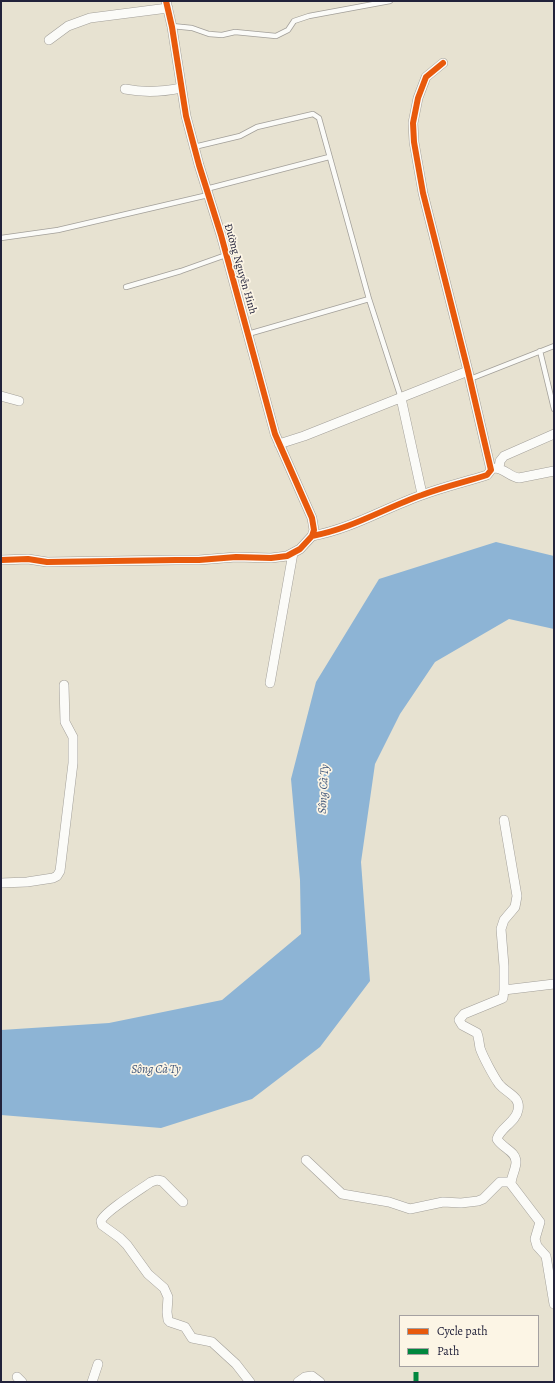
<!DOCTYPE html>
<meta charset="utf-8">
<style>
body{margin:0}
#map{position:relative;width:555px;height:1383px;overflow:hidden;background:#e7e2d1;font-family:Alegreya,serif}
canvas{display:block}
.frame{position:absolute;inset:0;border:2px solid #22223b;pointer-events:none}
.legend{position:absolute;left:399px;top:1315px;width:140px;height:52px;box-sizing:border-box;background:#fcf5e5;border:1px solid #a5a1a1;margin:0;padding:5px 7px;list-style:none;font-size:12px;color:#22223b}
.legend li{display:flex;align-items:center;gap:8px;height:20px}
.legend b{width:20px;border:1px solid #a5a1a1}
</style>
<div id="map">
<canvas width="555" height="1383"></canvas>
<div class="frame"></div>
<ul class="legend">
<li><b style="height:5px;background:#e8590c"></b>Cycle path</li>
<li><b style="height:5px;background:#00873e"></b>Path</li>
</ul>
</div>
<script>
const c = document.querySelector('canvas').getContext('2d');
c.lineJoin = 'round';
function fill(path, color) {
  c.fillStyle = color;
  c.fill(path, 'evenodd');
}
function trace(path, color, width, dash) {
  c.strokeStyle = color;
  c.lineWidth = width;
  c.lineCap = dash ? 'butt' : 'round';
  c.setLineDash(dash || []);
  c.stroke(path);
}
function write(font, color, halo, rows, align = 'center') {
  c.font = font + ' Alegreya,serif';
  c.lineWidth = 3.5;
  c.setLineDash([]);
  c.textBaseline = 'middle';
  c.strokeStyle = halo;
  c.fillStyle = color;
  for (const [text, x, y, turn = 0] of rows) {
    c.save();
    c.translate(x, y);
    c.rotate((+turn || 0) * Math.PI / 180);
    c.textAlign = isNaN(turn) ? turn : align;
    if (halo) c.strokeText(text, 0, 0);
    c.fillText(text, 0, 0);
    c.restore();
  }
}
fill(new Path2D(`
 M496 542 554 556V629L509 619 435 662 400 714 375 764 361 862 370 981 320 1047 252 1099 161 1128 1 1115V1030L109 1023 222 1000 301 934 300 880 291 779 316 682 379 579Z`), '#8db4d5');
const lane = new Path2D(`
 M172 26 192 28 209 34 222 35 235 32 276 36 288 30 294 21 309 16 390 1
 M194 147 240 136 257 127 313 114 319 118 369 299 401 398
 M206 189 329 157
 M1 238 58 230 208 195
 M126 287 181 271 226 255
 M248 334 369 299
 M540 351 554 409
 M470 379 554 346`);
const street = new Path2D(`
 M49 40 68 26 90 18 168 8
 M125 89C145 93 162 92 181 88
 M1 396 19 401
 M401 398 422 494
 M279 444 304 436 468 371
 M494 468C504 468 510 477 519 478L554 471
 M499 468 500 461 504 456 554 434
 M312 536C351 529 385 508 422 495 443 487 465 482 487 475L491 470 468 371 423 193 414 142 413 123 418 98 426 77 443 63
 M1 560 28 559 47 562 176 560H199L236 557 271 558 287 556 300 549 312 536 314 530 312 518 275 434 221 235 199 165 186 116 172 27 166 1
 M270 683 293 553
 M504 820 517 896 515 907 504 920 501 929 504 966V990
 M1 883 27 882 53 878 57 876 60 871 73 763V737L65 722 64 685
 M554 984 504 990 503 998 464 1014 459 1020 462 1025 477 1033C479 1038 479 1043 480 1048 483 1057 494 1077 499 1084 506 1093 521 1096 518 1110 516 1122 500 1128 497 1139 502 1148 516 1151 516 1162 516 1169 511 1177 511 1184L540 1222 535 1239 537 1246 546 1256 554 1304
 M306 1160 342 1194 389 1202 410 1209 443 1202 461 1203 478 1201 483 1199 500 1182H511
 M183 1202 162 1181 157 1180 151 1182C141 1189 104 1212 101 1221L102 1225 120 1238 127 1245 148 1274 164 1288 168 1297 167 1312 168 1320 170 1322 185 1327 192 1338 212 1342 236 1364 250 1382
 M17 1377 22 1382
 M92 1382 98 1364
 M298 1382 305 1377 312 1376 320 1382`);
trace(lane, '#a29f99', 6);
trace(street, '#a29f99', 10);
trace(lane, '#fbfbf8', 4.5);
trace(street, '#fbfbf8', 9);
trace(new Path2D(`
 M416 1382V1366`), '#00873e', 5, [10, 5]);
trace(new Path2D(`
 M312 536C351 529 385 508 422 495 443 487 465 482 487 475L491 470 468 371 423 193 414 142 413 123 418 98 426 77 443 63
 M1 560 28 559 47 562 176 560H199L236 557 271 558 287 556 300 549 312 536 314 530 312 518 275 434 221 235 199 165 186 116 172 27 166 1`), '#e8590c', 6);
write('11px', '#22223b', '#fcf5e5', [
 ["Đường Nguyễn Hinh",240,269,74]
]);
write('italic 12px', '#3e5579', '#fcf5e5', [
 ["Sông Cà Ty",324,789,-87],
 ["Sông Cà Ty",156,1070]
]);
</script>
